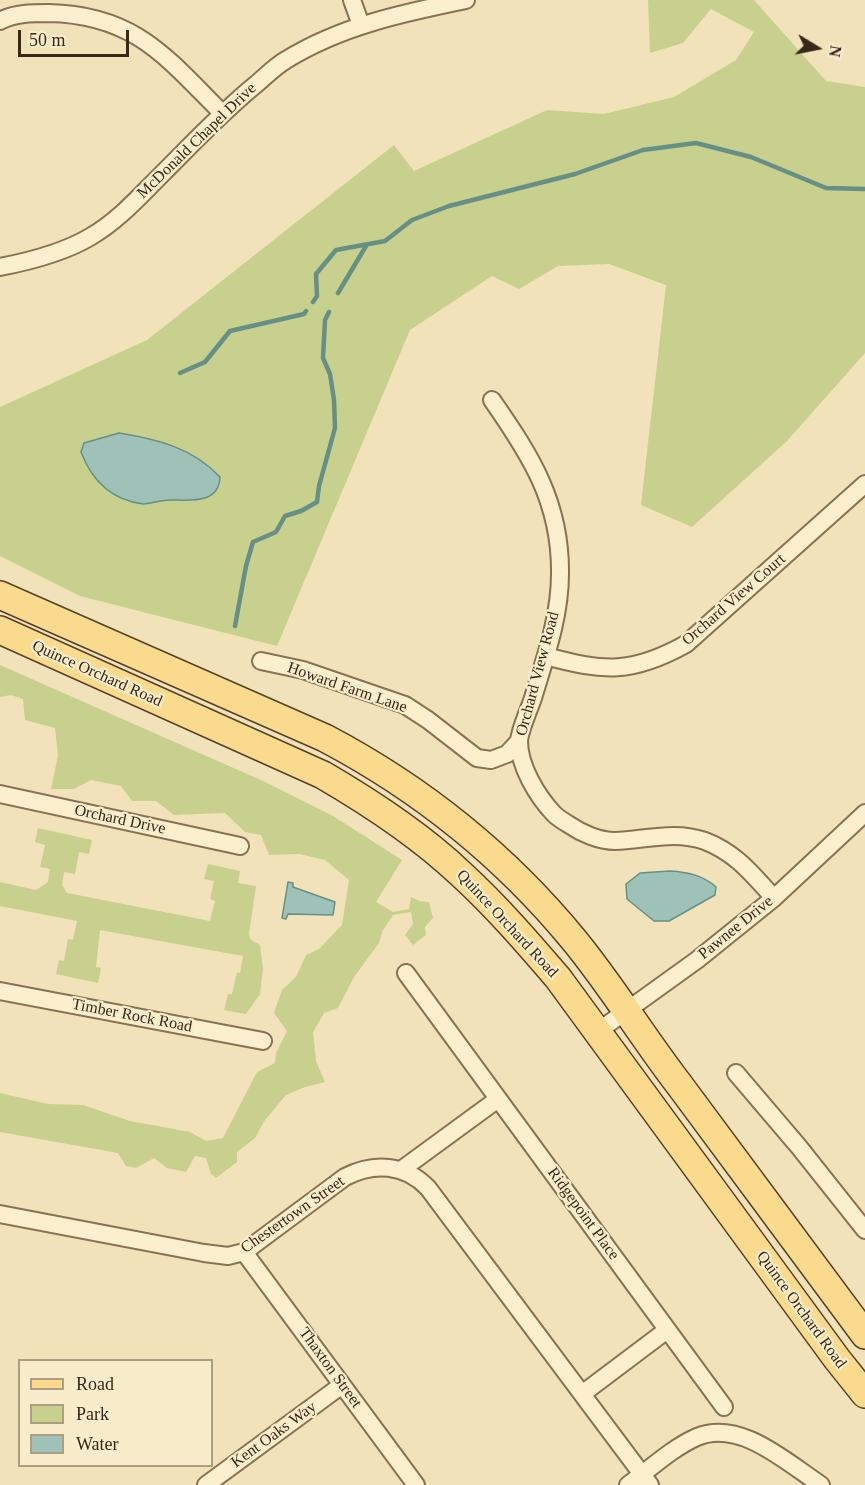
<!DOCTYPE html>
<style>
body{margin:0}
#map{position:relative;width:865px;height:1485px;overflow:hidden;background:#f2e2b9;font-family:"Times New Roman",serif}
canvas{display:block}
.legend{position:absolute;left:18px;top:1359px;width:195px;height:108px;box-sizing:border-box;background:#f9ecca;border:2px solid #ab9e83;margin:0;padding:8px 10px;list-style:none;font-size:18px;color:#372819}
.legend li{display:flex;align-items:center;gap:12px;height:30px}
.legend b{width:30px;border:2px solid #ab9e83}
.north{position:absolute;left:787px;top:18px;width:60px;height:60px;-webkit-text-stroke:4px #f9ecca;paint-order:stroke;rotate:100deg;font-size:16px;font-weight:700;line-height:24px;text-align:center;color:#372819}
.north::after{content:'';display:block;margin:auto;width:21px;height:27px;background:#372819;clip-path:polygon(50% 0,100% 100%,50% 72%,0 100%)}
.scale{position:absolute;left:18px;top:30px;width:111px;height:27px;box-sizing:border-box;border:3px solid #372819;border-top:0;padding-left:8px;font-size:18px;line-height:21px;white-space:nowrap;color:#372819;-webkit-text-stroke:4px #f9ecca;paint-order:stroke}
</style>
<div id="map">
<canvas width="865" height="1485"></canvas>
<ul class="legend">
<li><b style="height:8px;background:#fada8c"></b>Road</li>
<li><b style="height:16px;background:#c7d08d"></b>Park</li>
<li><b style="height:16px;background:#9fc2b8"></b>Water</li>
</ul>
<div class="north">N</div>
<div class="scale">50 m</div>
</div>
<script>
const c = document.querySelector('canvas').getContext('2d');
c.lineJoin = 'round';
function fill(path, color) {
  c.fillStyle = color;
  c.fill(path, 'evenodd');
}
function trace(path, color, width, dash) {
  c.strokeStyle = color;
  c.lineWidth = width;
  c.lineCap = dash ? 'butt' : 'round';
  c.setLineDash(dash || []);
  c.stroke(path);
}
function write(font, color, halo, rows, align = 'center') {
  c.font = font + ' "Times New Roman",serif';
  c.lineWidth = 4.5;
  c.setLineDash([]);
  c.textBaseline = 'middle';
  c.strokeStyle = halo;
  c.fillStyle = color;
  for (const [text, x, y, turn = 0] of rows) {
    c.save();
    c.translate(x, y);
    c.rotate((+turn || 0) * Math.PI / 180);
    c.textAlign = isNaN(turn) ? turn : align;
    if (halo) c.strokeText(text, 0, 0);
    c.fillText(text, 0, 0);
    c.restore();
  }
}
fill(new Path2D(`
 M648 0H754L826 81 865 87V353L787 441 692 527 641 505 666 285 609 264 558 266 519 289 492 276 410 330 277 646 80 596 0 556V407L147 340 394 145 414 171 547 110 604 114 674 97 736 60 754 32 711 9 683 43 650 53Z
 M0 665 263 781 333 816 402 860 376 902 393 912 409 909 411 897 419 901 429 902 433 918 425 927 426 935 413 945 405 935 413 924 411 912 393 915 383 930 379 943 354 977 338 1008 324 1013 313 1032 316 1061 325 1082 305 1087 286 1095 265 1120 255 1138 237 1152V1162L216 1178 211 1174 206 1158 195 1156 186 1172 167 1168 154 1158 136 1168 126 1166 118 1153 0 1132V1093L48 1104 83 1105 130 1121 190 1132 206 1141 223 1138 257 1072 275 1063 276 1053 287 1031 274 1013 282 990 296 977 306 955 319 949 342 925 349 880 325 860 299 854 269 855 261 835 245 832 225 813 174 815 156 801H132L121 786 91 780 74 789H51L58 756 55 728 25 720 23 699 11 695 0 697Z
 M38 828 92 840 89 854 79 852 75 874 64 872 62 885 67 893 210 921 215 901 210 899 214 881 204 879 208 864 240 871 238 883 256 886 249 934 251 940 260 945 263 969 260 994 246 1014 224 1010 228 994H232L237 972 240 973 243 956 100 930 96 967 101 968 98 983 56 974 59 960 64 961 68 939 73 940 77 921 0 906V882L36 890 48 882 50 869 40 867 45 845 35 842Z`), '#c7d08d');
const water = new Path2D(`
 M119 433C157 439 193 448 220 477 219 504 191 500 171 500 162 500 152 503 143 504 112 500 92 481 81 452L84 443Z
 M670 871C687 872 703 875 716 887L715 895 669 921H654L627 899 626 884 640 873Z
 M288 882 293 883V887L335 902 333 915 288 914 286 919 282 918Z`);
fill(water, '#9fc2b8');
trace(water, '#668f86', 1.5);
trace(new Path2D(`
 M338 293 366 246
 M313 302 317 296 316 274 336 250 385 241 412 220 449 206 575 174 643 150 696 143 751 157 826 188 865 189
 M180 373 205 362 230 331 304 314 306 311
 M235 626 246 566 253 542 276 532 285 516 301 511 317 502 319 486 335 428 334 400 330 374 323 358 325 320 329 312`), '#668f86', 4.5);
const street = new Path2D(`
 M352 0 361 25
 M0 21C14 13 33 13 49 13 135 15 166 57 222 113
 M0 267C31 261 63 253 90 237 118 221 140 196 162 174 192 144 221 113 254 86 264 78 274 67 286 60 341 26 403 13 466 0
 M492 400C531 456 561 503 560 574 560 617 545 658 533 698 529 710 520 729 519 741 519 766 537 796 554 814 558 818 563 821 568 824 581 833 599 841 615 841 645 840 675 830 705 841 736 853 752 874 774 898
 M546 656C604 672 632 674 686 644L865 484
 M261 661 303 670 405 705 428 720 477 758 491 760 507 754 519 741
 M0 794 240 846
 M406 973 724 1407
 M0 991 263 1041
 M597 1032 697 960 774 898 865 813
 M736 1073 799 1147 865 1230
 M401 1170 498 1099
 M0 1214 204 1253 228 1256 244 1252 345 1177C374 1162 405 1164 428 1188L650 1485
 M244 1252 416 1485
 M582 1394 667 1330
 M206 1485 342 1385
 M628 1485C650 1469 672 1448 697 1437 740 1419 786 1462 821 1485`);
const primary = new Path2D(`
 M0 595 325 738C420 788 505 856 574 940 611 985 642 1036 678 1083 740 1167 803 1251 865 1335
 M0 630 323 775C371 803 420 835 461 874 496 906 527 942 558 978L837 1359 865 1394`);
trace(street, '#8a7153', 20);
trace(primary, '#563f28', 30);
trace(street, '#fcefcd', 16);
trace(primary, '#fada8c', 27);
write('16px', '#372819', '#f9ecca', [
 ["McDonald Chapel Drive",197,141,-44],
 ["Orchard View Court",734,600,-41],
 ["Quince Orchard Road",97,674,24],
 ["Orchard View Road",538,674,-75],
 ["Howard Farm Lane",347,688,19],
 ["Orchard Drive",120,820,12],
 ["Quince Orchard Road",507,924,47],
 ["Pawnee Drive",736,928,-39],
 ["Timber Rock Road",132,1016,11],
 ["Ridgepoint Place",583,1214,54],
 ["Chestertown Street",293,1215,-35],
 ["Quince Orchard Road",801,1310,54],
 ["Thaxton Street",330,1368,54],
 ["Kent Oaks Way",274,1435,-36]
]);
</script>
